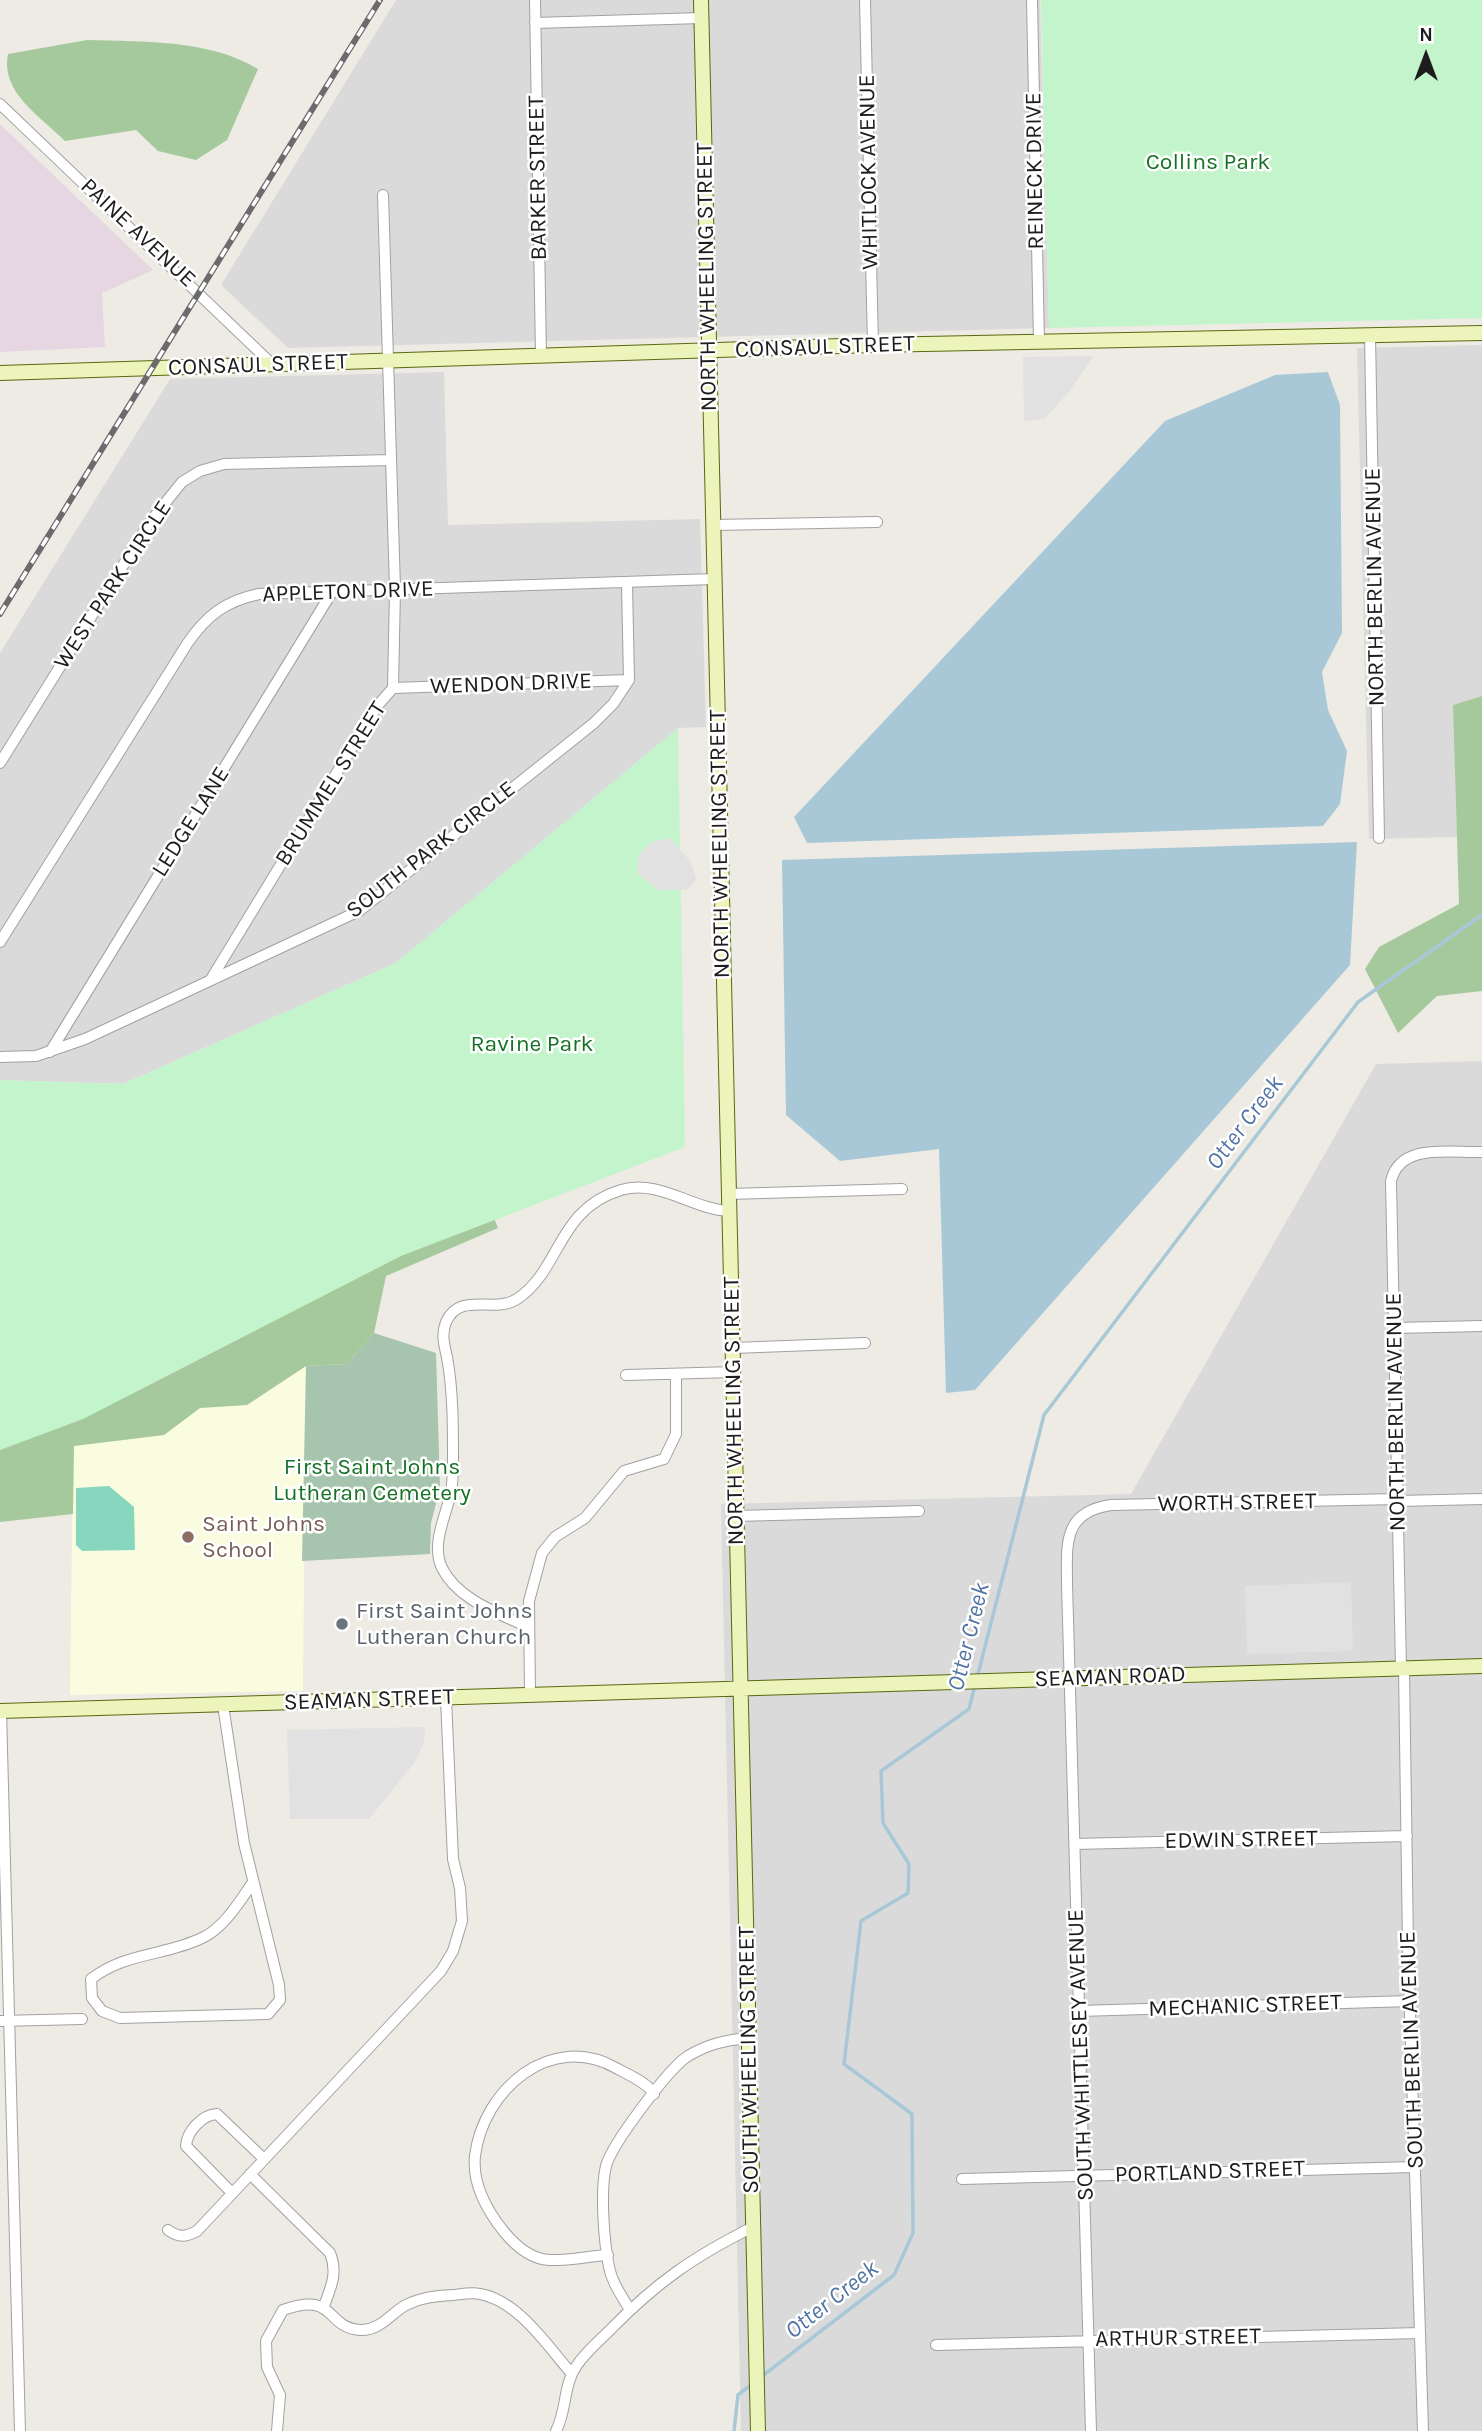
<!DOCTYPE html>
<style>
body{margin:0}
#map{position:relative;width:1482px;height:2431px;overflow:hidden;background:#edebe4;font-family:Karla,sans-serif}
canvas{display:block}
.north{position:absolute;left:1391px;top:21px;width:70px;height:70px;-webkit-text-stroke:5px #fff;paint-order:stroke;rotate:0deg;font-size:19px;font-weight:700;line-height:28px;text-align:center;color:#1d1d1d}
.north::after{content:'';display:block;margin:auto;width:24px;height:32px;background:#1d1d1d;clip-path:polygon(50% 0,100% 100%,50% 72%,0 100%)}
</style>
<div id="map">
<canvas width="1482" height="2431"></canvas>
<div class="north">N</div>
</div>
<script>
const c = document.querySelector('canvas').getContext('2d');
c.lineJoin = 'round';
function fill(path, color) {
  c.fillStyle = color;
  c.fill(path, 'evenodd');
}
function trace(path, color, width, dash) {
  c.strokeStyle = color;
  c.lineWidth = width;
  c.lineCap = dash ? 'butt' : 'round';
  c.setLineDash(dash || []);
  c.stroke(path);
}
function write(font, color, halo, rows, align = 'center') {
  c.font = font + ' Karla,sans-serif';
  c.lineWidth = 5;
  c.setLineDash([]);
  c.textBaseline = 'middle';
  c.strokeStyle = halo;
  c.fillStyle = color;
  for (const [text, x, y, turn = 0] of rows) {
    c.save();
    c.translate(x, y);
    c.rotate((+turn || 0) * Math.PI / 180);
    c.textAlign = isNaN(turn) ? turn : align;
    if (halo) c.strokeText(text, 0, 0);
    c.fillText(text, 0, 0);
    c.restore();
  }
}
fill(new Path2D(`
 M396 0H1040L1049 328 288 348 221 285Z
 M1482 345V696L1454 705 1457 837 1369 839 1357 348Z
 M444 372 448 525 700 519 706 727 678 728 396 963 123 1084 0 1080V653L170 379Z
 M1482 1061V2431H741L721 1504 1131 1494 1376 1064Z`), '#dbdada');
fill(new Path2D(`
 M0 124 153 270 102 293 105 347 0 352Z`), '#e6d6e1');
fill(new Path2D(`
 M306 1366 303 1691 70 1695 73 1446 164 1435 200 1408 247 1405Z`), '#f9fcde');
fill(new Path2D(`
 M87 40C145 42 208 39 258 69L227 140 196 160 158 151 136 130 65 141C40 116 0 92 8 54Z
 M1482 696V991L1437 996 1398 1033 1365 969 1379 947 1459 904 1453 705Z
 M489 1206 498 1228 386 1276 374 1333 347 1364 306 1366 247 1405 200 1408 164 1435 74 1446 73 1514 0 1522V1401Z`), '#a5c99c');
fill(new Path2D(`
 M374 1333 436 1353 440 1488 431 1523 430 1554 302 1561 306 1366 347 1364Z`), '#a7c4ae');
fill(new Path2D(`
 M1041 0H1482V318L1049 328Z
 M678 728 685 1147 401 1256 83 1419 0 1450V1080L123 1084 396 963Z`), '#c4f4cc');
fill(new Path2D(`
 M109 1486 134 1507 135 1550 82 1551 76 1545V1488Z`), '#88d6be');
fill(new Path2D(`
 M1094 356 1068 393 1044 419 1024 421 1023 357Z
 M670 838 691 862 696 879 688 890H658L637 873 639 854 652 842Z
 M1351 1582 1353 1651 1247 1654 1245 1586Z
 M425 1727 424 1743 415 1762 369 1819H290L287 1730Z`), '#e1e1e1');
fill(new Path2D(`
 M1328 372 1340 405 1342 633 1322 672 1328 710 1347 751 1340 804 1323 826 807 843 794 817 1165 421 1275 375Z
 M1357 842 1350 965 975 1390 946 1393 939 1149 840 1161 786 1115 782 860Z`), '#a8c8d7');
trace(new Path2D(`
 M977 1678 1044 1415 1358 1002 1482 915
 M761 2377 894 2275 913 2233 912 2114 844 2064 861 1921 908 1893 909 1864 883 1823 881 1771 969 1709 975 1685
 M734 2431 738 2395 752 2384`), '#a8c8d7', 3.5);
const street = new Path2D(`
 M535 0 541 356
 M865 0 873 345
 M1032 0 1039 342
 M535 23 701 18
 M0 104 273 365
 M1370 335 1379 838
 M713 525 877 522
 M393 688 629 680
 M0 763 150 522 182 482 200 471 224 464 390 460
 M0 942 187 644C206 616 225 601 259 594L714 579
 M211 979 378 705 393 688 395 589 383 195
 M50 1052 332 592
 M0 1057 36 1056 85 1039 359 911 594 723 613 704 629 680 627 584
 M729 1194 902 1189
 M1394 1328 1482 1326
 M733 1348 865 1343
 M626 1375 734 1372
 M1398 1501 1482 1499
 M737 1516 919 1511
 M528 1627C498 1613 458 1600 442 1568 431 1545 445 1518 450 1496 453 1485 453 1471 453 1459 453 1428 453 1394 448 1363 446 1349 440 1337 446 1322 460 1291 494 1314 517 1299 561 1270 557 1209 621 1190 659 1179 692 1209 729 1211
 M1401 1668 1391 1181C1400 1142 1451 1153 1482 1152
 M1404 1668 1408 1947 1423 2431
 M530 1696 529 1601 542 1553 555 1537 585 1518 624 1471 664 1459 676 1434V1375
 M223 1705 244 1843 279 1985 280 2000 268 2014 120 2018 102 2011 92 1998 91 1979C126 1952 165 1956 202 1938 224 1928 240 1901 253 1882
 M1 1711 20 2431
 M1075 1844 1407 1836
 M1079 2011 1410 2001
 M0 2021 82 2019
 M250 2174 330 2253C338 2273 331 2287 324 2306
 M962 2179 1415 2167
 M232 2193 186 2146C187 2131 202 2115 217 2114L264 2159
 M168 2230C179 2238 186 2237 197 2231L441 1971 453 1951 462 1921 460 1888 453 1859 446 1698
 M608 2255C589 2256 568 2261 549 2260 532 2259 516 2246 505 2233 488 2212 472 2184 475 2156 483 2090 551 2031 616 2068 627 2074 648 2083 654 2094
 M630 2310C622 2296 612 2283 609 2267 604 2242 600 2191 606 2166 612 2144 669 2068 688 2056 708 2044 726 2040 748 2038
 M936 2345 1420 2333
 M277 2431 280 2395 267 2367 266 2341 283 2310C337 2291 324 2327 360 2330 380 2331 391 2313 406 2305 422 2297 436 2296 453 2295 462 2294 472 2292 480 2294 519 2301 548 2347 572 2374
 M556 2431C567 2410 563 2385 577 2365 586 2352 599 2341 610 2330 657 2282 693 2257 753 2227
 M1091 2431 1067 1584C1067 1545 1062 1512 1111 1505L1398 1499`);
const secondary = new Path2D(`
 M701 0 758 2431
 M0 373 873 345 1482 333
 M0 1711 1482 1666`);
trace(street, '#a1a1a1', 12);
trace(secondary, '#58690e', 16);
trace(street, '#fff', 10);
trace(secondary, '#ecf3bb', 14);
const rail = new Path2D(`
 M0 614 380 0`);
trace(rail, '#6b6b6b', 6);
trace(rail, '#fff', 3.5, [10]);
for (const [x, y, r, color] of [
 [188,1537,7,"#8d6e63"],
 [342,1624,7,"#6b7280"]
]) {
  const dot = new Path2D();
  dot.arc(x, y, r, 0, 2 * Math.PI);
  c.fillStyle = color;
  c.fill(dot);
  trace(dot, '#fff', 2.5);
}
write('23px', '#157124', '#fff', [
 ["Collins Park",1208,162],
 ["Ravine Park",532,1044],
 ["First Saint Johns",372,1467],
 ["Lutheran Cemetery",372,1493]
]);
write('23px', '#1d1d1d', '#fff', [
 ["REINECK DRIVE",1035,171,-91],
 ["WHITLOCK AVENUE",869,172,-91],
 ["BARKER STREET",538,178,-91],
 ["PAINE AVENUE",138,233,43],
 ["NORTH WHEELING STREET",707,277,-91],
 ["CONSAUL STREET",825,347,-2],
 ["CONSAUL STREET",258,365,-2],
 ["WEST PARK CIRCLE",113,585,-57],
 ["NORTH BERLIN AVENUE",1375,587,-91],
 ["APPLETON DRIVE",348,592,-2],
 ["WENDON DRIVE",511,684,-2],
 ["BRUMMEL STREET",331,784,-58],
 ["LEDGE LANE",191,822,-58],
 ["NORTH WHEELING STREET",720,844,-91],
 ["SOUTH PARK CIRCLE",431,850,-38],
 ["NORTH WHEELING STREET",734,1411,-91],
 ["NORTH BERLIN AVENUE",1396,1412,-91],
 ["WORTH STREET",1237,1503,-1],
 ["SEAMAN ROAD",1110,1677,-2],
 ["SEAMAN STREET",369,1700,-2],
 ["EDWIN STREET",1241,1840,-1],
 ["MECHANIC STREET",1245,2006,-2],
 ["SOUTH BERLIN AVENUE",1412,2050,-92],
 ["SOUTH WHITTLESEY AVENUE",1081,2055,-92],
 ["SOUTH WHEELING STREET",749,2060,-91],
 ["PORTLAND STREET",1210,2172,-2],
 ["ARTHUR STREET",1178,2338,-1]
]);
write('23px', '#785e54', '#fff', [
 ["Saint Johns",202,1524],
 ["School",202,1550]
], 'left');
write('23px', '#5b616d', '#fff', [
 ["First Saint Johns",356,1611],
 ["Lutheran Church",356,1637]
], 'left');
write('italic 24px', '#5274a4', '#fff', [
 ["Otter Creek",1245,1123,-53],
 ["Otter Creek",969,1637,-76],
 ["Otter Creek",832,2300,-38]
]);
</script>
